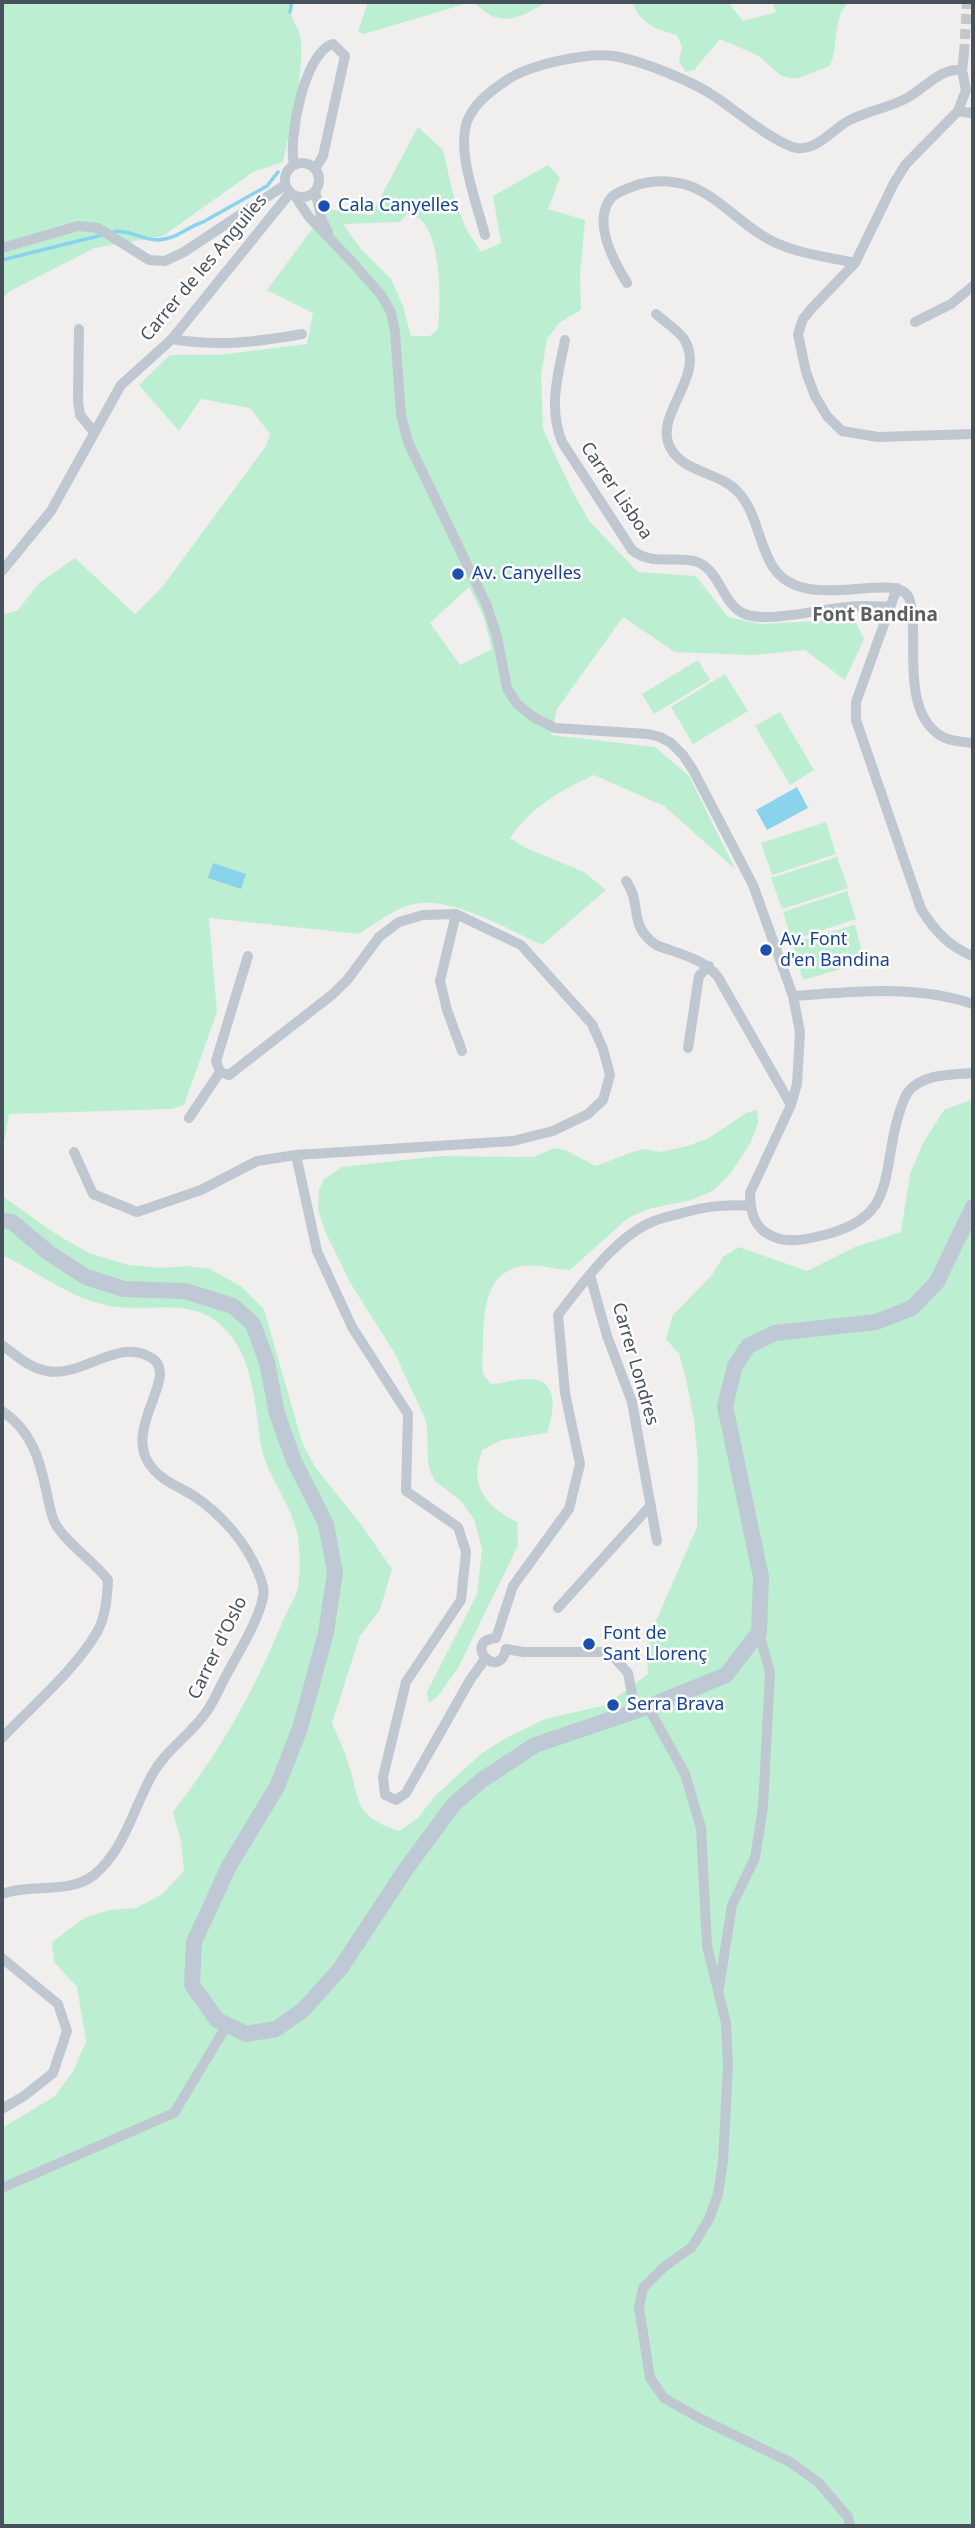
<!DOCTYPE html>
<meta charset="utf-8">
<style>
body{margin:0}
#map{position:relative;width:975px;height:2528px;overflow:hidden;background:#f1eeee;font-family:"Noto Sans",sans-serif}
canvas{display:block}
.frame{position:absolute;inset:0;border:4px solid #46515c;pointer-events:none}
</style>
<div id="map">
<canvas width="975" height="2528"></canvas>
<div class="frame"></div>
</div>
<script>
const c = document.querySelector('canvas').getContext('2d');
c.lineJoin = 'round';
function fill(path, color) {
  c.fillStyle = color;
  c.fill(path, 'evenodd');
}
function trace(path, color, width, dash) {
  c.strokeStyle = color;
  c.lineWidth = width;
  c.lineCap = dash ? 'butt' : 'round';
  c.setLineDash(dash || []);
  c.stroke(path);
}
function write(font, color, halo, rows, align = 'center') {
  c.font = font + ' "Noto Sans",sans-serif';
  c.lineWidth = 5;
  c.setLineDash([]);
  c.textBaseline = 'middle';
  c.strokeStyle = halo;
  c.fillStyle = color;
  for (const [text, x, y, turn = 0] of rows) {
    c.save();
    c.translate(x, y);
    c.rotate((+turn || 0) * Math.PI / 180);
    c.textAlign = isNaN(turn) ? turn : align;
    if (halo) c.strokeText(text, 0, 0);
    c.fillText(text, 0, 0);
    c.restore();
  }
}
fill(new Path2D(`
 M2 2H292C288 25 301 24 301 43 303 83 291 123 283 162L253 172 163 236 95 248 10 291 2 299Z
 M368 2H548C529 11 508 28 487 13 479 8 478 3 468 3L364 34 358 32Z
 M624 2H728L743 21 776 12 773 2H849C832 17 839 46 830 66L798 78H789L780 75 759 56 720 39 694 70 686 72 679 62 682 47 677 35C656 30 641 23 632 3Z
 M418 127 443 150 453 194 466 229 481 252 501 243 493 196 548 165 560 178 548 209 585 220 580 274 581 310 559 323 547 339 541 375 543 429 571 489 590 522 638 572 696 576 728 617 761 624 854 619 864 639 845 680 805 650 752 655 675 652 623 617 557 709 551 735 655 747 689 776 735 869 664 806 594 775C560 791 532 806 510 838L526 848 584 872 606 890 542 945C509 930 458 900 421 903 398 905 378 922 359 934L209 918 217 1012 184 1105 171 1109 9 1114 2 1153V615L18 610 39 583 75 558 135 614 163 586 266 446 270 434 250 408 201 399 179 431 139 385 170 355H219L307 344 313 313 267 290 327 209 371 215ZM407 214C412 216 419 217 422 221 441 240 441 303 438 329L430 336H411L403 306 391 279 361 249 343 224 400 222ZM469 587 483 615 492 649 460 665 430 623Z
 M698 660 710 680 654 714 642 694Z
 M725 674 748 711 693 744 671 707Z
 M780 712 814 770 790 785 755 726Z
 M826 822 836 854 772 875 761 843Z
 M837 857 848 888 782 909 771 878Z
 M847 891 856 919 792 940 783 912Z
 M855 925 865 962 803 980 792 943Z
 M973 1099V2526H2V2128L55 2096 74 2070 86 2041 77 1987 54 1962 52 1942 84 1918 110 1910 136 1908 161 1895 184 1871 181 1842 173 1812C218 1754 254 1692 281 1625 286 1613 293 1603 297 1591 301 1574 300 1555 298 1538 293 1504 267 1479 261 1445 254 1400 254 1345 210 1317 181 1299 133 1314 101 1304 64 1294 36 1271 2 1255V1196L59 1236 91 1254 129 1265 160 1268 186 1266 210 1269 242 1287 264 1309 302 1442 315 1467 359 1522 392 1569 380 1610 360 1636 332 1723C337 1735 343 1747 347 1759 361 1799 351 1815 399 1831L417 1819 435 1796 482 1753 508 1737 545 1719 606 1705 648 1674 647 1650 656 1621 697 1527 698 1461 694 1420 686 1379 679 1354 666 1339 673 1315 712 1275 723 1257 739 1247 807 1271 855 1247 901 1232 910 1174 923 1143 944 1110Z
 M757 1110 758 1123 750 1144 730 1174 714 1190 692 1200 648 1209 628 1218 570 1270C548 1269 527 1259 506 1272 483 1286 483 1325 483 1348 483 1357 481 1368 484 1376 485 1376 491 1384 491 1384 503 1384 513 1379 525 1379 560 1377 555 1410 547 1433L501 1440 482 1450C481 1456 477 1465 477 1472 477 1497 497 1512 517 1522L518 1545 508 1566 458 1668 438 1696 429 1703 427 1692 477 1594 482 1549 474 1519 461 1501 435 1481 430 1471 428 1461 427 1426 424 1416 394 1352 351 1284 325 1231 318 1210 319 1189 324 1179 342 1167 441 1156 533 1157 554 1148 565 1150 596 1166 632 1152 645 1149 661 1152 688 1146 709 1138 746 1113Z`), '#bcefd2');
fill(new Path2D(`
 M797 787 808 808 767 830 756 810Z
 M213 863 246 874 241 889 208 878Z`), '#89d3ec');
trace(new Path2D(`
 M290 12 292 2
 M109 233C125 227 141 240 157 240 178 239 185 228 203 222L267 186 278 172
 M2 260 102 235`), '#89d3ec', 3.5);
trace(new Path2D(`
 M964 54 967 2`), '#c6c7ca', 10, [10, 5]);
trace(new Path2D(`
 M964 54 962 70 966 90 958 111 906 164 894 183 855 263 812 308 803 319 798 334 806 372 815 396 827 416 842 431 878 437 973 434
 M958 111 970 113 973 111
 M285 180a17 17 0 1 1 34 0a17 17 0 1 1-34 0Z
 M294 165C288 139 304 52 333 44L345 56 323 156 315 169
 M315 191 322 220 328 232
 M295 196 309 217 354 264 381 295 391 312 395 332 401 415 408 442 487 606 497 637 507 688 517 704 535 718 555 728 648 734 660 737 671 743 683 755 693 770 753 885 793 996 800 1032 797 1084 791 1105 750 1193C750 1209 753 1226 768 1234 784 1244 803 1240 820 1236 887 1220 883 1191 894 1133 897 1120 901 1103 908 1092 923 1073 952 1075 973 1073
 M485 235C477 204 454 146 469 117 477 101 492 90 507 80 529 65 586 52 614 56 642 61 693 81 717 98 735 110 777 145 797 148 818 150 832 130 848 121 866 111 889 108 907 98 925 88 940 68 962 70
 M2 248 78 226 98 228 149 260 165 261 184 252 285 185
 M627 283C614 262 592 221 611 198 616 192 627 189 634 186 651 180 670 180 687 185 715 194 738 221 763 236 790 253 824 256 855 263
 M656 314C665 322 678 330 684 339 707 375 655 413 669 445 681 473 718 471 737 491 757 511 758 544 773 567 805 616 896 568 909 598 913 608 913 619 913 629 914 662 908 712 938 734 948 741 961 742 973 743
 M915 322 951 304 973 286
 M79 329 78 401 80 415 94 432
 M172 339C219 347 256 342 302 334
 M565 340C558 375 548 407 562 442L632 550C652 566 672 556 694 561 721 568 721 605 745 614 767 623 822 609 847 607 861 605 876 606 890 607
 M2 571 51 511 121 385 172 339 290 193
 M897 588 856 702V720L921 909C935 931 949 947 973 956
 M626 881C643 905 627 924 656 945 679 954 703 958 718 977L791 1105
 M456 914 440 981 447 1010 462 1051
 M793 996C853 992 916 984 973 1004
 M688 1048 699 976 709 966
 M189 1118 220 1072
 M74 1152 93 1194 137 1212 201 1190 257 1161 296 1155 513 1141 553 1131 588 1114 603 1100 610 1075 603 1049 592 1024 521 945 456 914 423 915 399 922 379 937 348 979 333 994 229 1075 220 1072 216 1061 248 956
 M296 1155 317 1251 352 1327 408 1414 406 1491 458 1527 466 1552 461 1600 406 1682 383 1777 385 1795 396 1800 406 1793 470 1680 485 1659
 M590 1275 607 1336 632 1402 657 1541
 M2 1345C16 1355 29 1368 47 1371 83 1378 120 1335 153 1359 178 1376 126 1426 148 1462 159 1480 176 1485 194 1496 221 1514 245 1541 258 1572 261 1579 265 1590 263 1597 258 1622 239 1651 227 1674 220 1686 215 1700 207 1711 191 1735 166 1749 152 1775 134 1807 124 1851 94 1875 69 1895 30 1883 2 1894
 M2 1411C32 1431 40 1460 47 1494 49 1503 51 1517 56 1525 69 1546 93 1560 108 1580 107 1598 106 1616 97 1632 76 1669 31 1707 2 1738
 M558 1608 651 1505
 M496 1638 513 1586 569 1509 580 1464 565 1393 558 1315C583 1283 616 1236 654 1221 664 1217 675 1215 686 1212 708 1206 727 1204 750 1206
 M496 1638C461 1641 499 1683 506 1649
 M506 1649 523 1652H609L628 1673 635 1710
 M648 1707 685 1774 701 1828 707 1946 726 2023 728 2066 723 2161 718 2194 709 2219 692 2247 664 2267 643 2288 639 2307 650 2378 664 2398 701 2419 790 2462 819 2483 848 2517 850 2526
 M2 1958 58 2004 67 2031 53 2073 24 2096 2 2109
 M719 1988 732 1905 755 1858 763 1807 770 1673 759 1632
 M2 2188 174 2113 227 2025`), '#bfc8d0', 10);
trace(new Path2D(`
 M2 1220 12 1222 49 1253 86 1277 124 1289 185 1291 233 1306 253 1324 267 1362 277 1414 294 1461 326 1524 335 1572 326 1633 300 1728 277 1787 229 1866 194 1942 192 1985 217 2020 246 2034 276 2029 303 2010 340 1969 406 1869 454 1804 482 1780 535 1745 648 1707 726 1675 759 1632 761 1577 725 1406 735 1366 748 1346 775 1333 876 1322 912 1308 937 1282 973 1207`), '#bfc9d5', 16);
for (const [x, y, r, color] of [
 [324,206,7,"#1a4fb4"],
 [458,574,7,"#1a4fb4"],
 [766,950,7,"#1a4fb4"],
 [589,1644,7,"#1a4fb4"],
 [613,1705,7,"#1a4fb4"]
]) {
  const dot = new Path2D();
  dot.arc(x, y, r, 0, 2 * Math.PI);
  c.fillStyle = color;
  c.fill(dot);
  trace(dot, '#fff', 2.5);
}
write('18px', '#164399', '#fff', [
 ["Cala Canyelles",338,206],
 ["Av. Canyelles",472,574],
 ["Av. Font",780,940],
 ["d'en Bandina",780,961],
 ["Font de",603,1634],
 ["Sant Llorenç",603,1655],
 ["Serra Brava",627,1705]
], 'left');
write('18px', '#46515c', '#fff', [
 ["Carrer de les Anguiles",204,268,-50],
 ["Carrer Lisboa",616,491,56],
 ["Carrer Londres",635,1364,74],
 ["Carrer d'Oslo",218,1648,-64]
]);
write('bold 19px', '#5b5e63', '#fff', [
 ["Font Bandina",875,616]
]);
</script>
